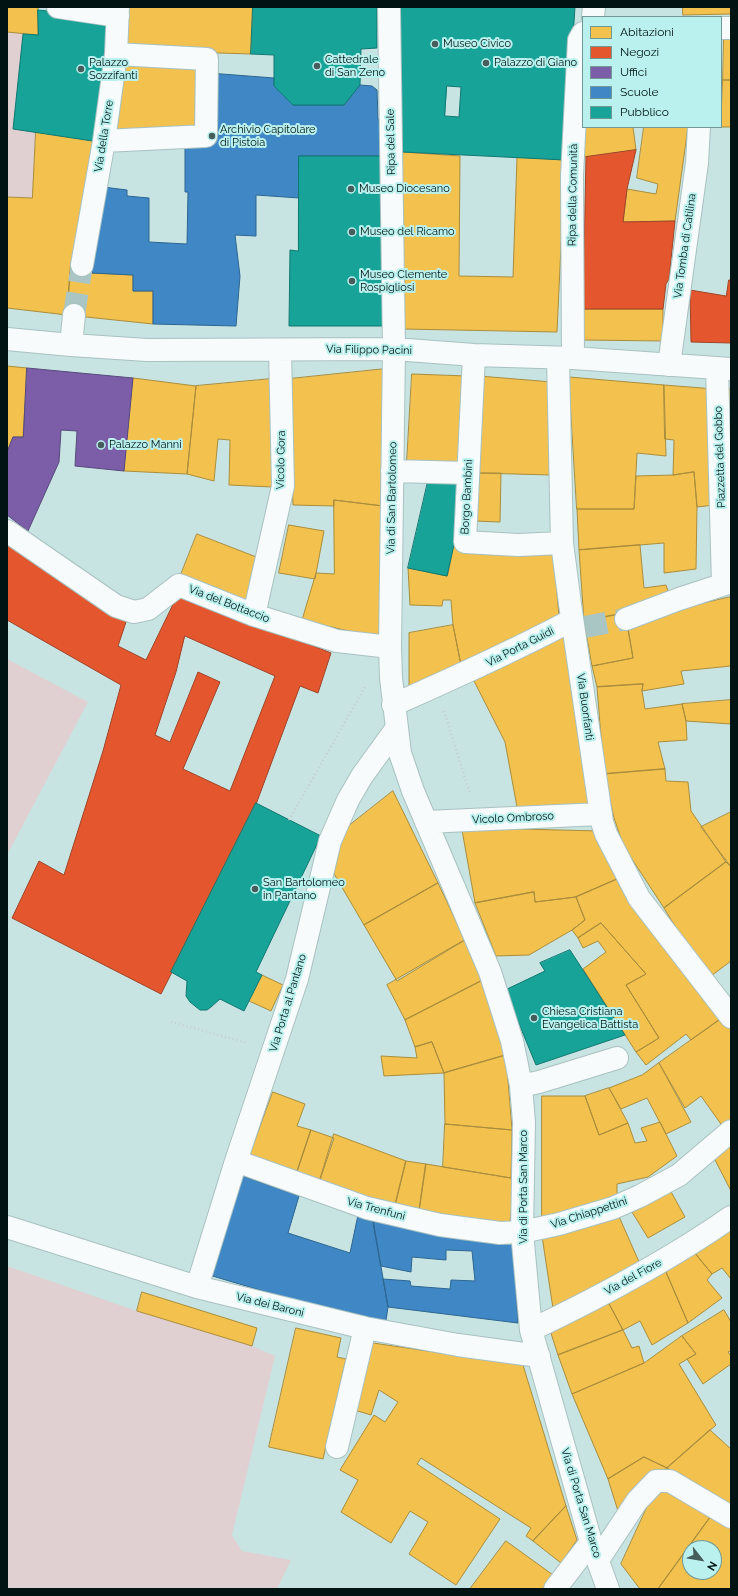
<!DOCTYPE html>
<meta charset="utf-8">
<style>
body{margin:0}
#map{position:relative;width:738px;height:1596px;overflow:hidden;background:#c7e4e3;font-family:Raleway,sans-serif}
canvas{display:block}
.frame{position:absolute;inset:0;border:8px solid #011413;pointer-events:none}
.legend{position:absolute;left:582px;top:16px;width:140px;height:112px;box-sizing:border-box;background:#baf1ee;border:1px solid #709996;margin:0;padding:5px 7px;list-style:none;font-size:12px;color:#011413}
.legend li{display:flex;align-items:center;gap:8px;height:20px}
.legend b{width:20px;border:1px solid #709996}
.north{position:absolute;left:682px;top:1540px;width:40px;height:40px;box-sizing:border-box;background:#baf1ee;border:1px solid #709996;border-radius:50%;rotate:121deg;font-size:11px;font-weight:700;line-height:16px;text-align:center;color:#011413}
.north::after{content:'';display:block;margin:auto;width:14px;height:18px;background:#465d5c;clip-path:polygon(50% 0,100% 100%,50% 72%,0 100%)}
</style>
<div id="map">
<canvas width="738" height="1596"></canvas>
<div class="frame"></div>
<ul class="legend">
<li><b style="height:11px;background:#f2c14e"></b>Abitazioni</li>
<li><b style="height:11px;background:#e4572e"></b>Negozi</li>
<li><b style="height:11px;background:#7b5ea7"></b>Uffici</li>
<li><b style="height:11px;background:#3f88c5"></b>Scuole</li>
<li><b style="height:11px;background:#17a398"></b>Pubblico</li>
</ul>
<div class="north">N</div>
</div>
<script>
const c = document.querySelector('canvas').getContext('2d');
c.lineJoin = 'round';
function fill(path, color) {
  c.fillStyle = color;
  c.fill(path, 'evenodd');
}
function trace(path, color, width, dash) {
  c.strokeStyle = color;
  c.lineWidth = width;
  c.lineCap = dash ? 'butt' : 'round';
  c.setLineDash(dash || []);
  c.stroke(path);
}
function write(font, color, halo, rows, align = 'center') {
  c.font = font + ' Raleway,sans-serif';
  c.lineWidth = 4;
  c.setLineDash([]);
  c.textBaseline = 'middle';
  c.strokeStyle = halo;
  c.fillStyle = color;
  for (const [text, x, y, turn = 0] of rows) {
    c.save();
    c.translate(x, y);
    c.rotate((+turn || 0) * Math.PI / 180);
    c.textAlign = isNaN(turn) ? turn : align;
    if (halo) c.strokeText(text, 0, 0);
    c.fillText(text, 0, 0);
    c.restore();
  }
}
fill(new Path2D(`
 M7 32 23 34 36 131 32 198 7 197Z
 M7 659 88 702 7 855Z
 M7 1266 137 1311 252 1346 275 1356 232 1535 242 1551 291 1560 277 1589H7Z`), '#e0d0d2');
const homes = new Path2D(`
 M7 7H38V35L7 32Z
 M123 7H253L251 54 122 50Z
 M683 7H731V14L683 15Z
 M724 37H731V80H723Z
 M123 60 205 64 202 133 110 137Z
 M723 80H731V127H721Z
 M583 127H633L636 150 586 157 579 156Z
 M644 127H688L675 221 623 222 627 189 656 194 658 184 637 178Z
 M36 131 96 141 77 264 71 263 67 315 7 308V197L32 198Z
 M403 152 460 156 459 276 513 277 517 157 565 160 557 332 402 329Z
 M71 263 82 265 92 264V273L133 275V291H153V324L67 315Z
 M583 309H663V341L582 340Z
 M7 366 27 368 23 437H13L7 452Z
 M385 369 383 506 334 500V506L293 505 289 379Z
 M412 374 467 376 462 464 407 462Z
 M479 376 552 382 551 475 477 473Z
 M569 377 664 385 666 456 637 453 634 509H577Z
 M133 378 196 386 187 474 124 471Z
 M271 379 272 487 229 485 230 440 218 439 214 481 187 474 196 386Z
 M664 385 715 389 714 505 697 507 694 472 673 475 674 440 665 439Z
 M723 388 731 389V465H723Z
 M694 472 697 507 696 569 664 573V543L579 550 577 509H634L636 476 673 475Z
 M477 473H501L500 522 475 521Z
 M334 500 383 506 382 639 302 620 316 573 334 574Z
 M289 525 324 531 315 579 279 573Z
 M197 534 264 560 247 603 180 577Z
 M640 545 644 588 666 585 671 600 625 613 584 621 579 550Z
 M454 546 507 549 553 547 559 616 461 665 453 625 451 600H443L442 606 410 605 408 568 447 576Z
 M731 597V666L681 671 684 684 642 691 643 684 597 687 592 666 633 658 628 628 686 607Z
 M625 613 633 658 592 666 584 621Z
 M453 625 461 665 409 686V633Z
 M571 633 589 804 517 807 505 742 474 681Z
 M643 684 642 691 645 709 682 704 686 721 687 740 658 742 665 769 604 774 597 687Z
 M731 700V724L686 721 682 704Z
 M665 769 666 781 688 782 691 811 726 862 664 908 624 847 614 818 604 774Z
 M393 791 438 883 364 925 333 872 341 832Z
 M731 812V867L701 827Z
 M520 829 600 831 622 877 576 897 535 902 534 892 475 903 462 830Z
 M726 862 731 867V961L707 979 664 908Z
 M622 877 722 1018 691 1040 686 1034 646 1065 636 1052 659 1038 626 985 646 974 601 923 578 938 572 930 585 920 576 897Z
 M438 883 465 940 397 981 364 925Z
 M534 892 535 902 576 897 585 920 572 930 529 955 496 956 475 903Z
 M601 923 646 974 626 985 659 1038 636 1052 583 969 606 952 598 941 583 948 578 938Z
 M465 940 485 979 405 1020 387 985Z
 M262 975 283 985 271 1011 249 1001Z
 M485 979 506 1055 444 1073 432 1042 415 1047 405 1020Z
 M722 1018 731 1029V1119L723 1127 701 1096 685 1108 659 1063Z
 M432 1042 444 1073 384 1076 381 1056 417 1058 415 1047Z
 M506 1055 512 1130 445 1124 444 1073Z
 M659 1063 691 1122 666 1134 647 1098 621 1109 609 1088 642 1075Z
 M609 1088 628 1123 599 1135 585 1096Z
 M273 1092 305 1104 297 1126 311 1130 297 1172 250 1155Z
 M542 1096H585L599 1135 628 1123 635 1143 647 1141 641 1128 660 1122 677 1156 648 1177 617 1184V1200L542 1221Z
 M445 1124 512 1130 511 1178 443 1167Z
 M311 1130 334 1138 320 1180 297 1172Z
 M334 1134 406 1161 395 1206 320 1180Z
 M731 1142V1191L714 1158Z
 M406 1161 426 1164 419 1212 395 1206Z
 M426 1164 517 1179 509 1226 419 1212Z
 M670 1190 685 1217 648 1238 632 1212Z
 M617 1212 640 1264 554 1315 542 1236Z
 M731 1225V1279L722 1268 712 1274 694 1252Z
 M694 1252 712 1274 707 1280 722 1298 688 1323 666 1272Z
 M666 1272 688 1323 652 1345 640 1321 623 1330 607 1300Z
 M142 1292 257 1328 252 1346 137 1311Z
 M607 1300 623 1330 558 1355 549 1327Z
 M724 1310 731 1322V1351L728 1352 731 1356V1364L703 1384 687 1359 696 1354 682 1336Z
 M296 1328 341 1338 337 1357 346 1359 323 1459 269 1447Z
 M623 1330 632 1348 639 1346 644 1363 572 1394 558 1355Z
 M682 1336 696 1354 679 1364 716 1425 667 1468 644 1457 608 1479 572 1394 644 1363Z
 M373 1343 523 1365 566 1506 533 1541 526 1536 531 1528 421 1458 417 1464 500 1519 456 1585 409 1554 428 1522 410 1511 391 1543 341 1512 358 1480 340 1470 374 1415 385 1422 398 1402 379 1390 371 1415 351 1409Z
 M710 1430 731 1449V1511L667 1468Z
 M644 1457 667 1468 618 1511 608 1479Z
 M656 1488 714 1512 658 1589H640L621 1564Z
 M566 1506 577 1540 561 1563 533 1541Z
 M714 1512 731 1524V1589H658ZM690 1548H714V1572H690Z
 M506 1541 553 1575 543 1589H470Z`);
fill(homes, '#f2c14e');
trace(homes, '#aa8d3c', 1);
const shops = new Path2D(`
 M636 150 627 189 623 222 675 221 669 279 666 284 663 309H583L586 157Z
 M729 280H731V343L691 342 690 290 726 296Z
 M7 543 126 622 118 646 146 660 179 592 331 653 318 693 300 686 255 807 161 994 12 918 39 861 64 875 103 751 121 685 7 620ZM185 636 275 676 230 791 183 769 220 682 198 672 170 742 155 735 176 672Z`);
fill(shops, '#e4572e');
trace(shops, '#a04326', 1);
const offices = new Path2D(`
 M27 368 133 378 124 471 75 466 77 431 61 430 59 462 28 531 7 515V452L13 437H23Z`);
fill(offices, '#7b5ea7');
trace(offices, '#56487b', 1);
const schools = new Path2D(`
 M209 73 274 78V86L293 105H344L360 85 372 86 377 90 378 118 387 156H299V198L256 195V236L235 235 240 276 236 326 153 324V291H133V275L92 273V264L103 187 127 190V196L149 198V242L187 244 188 192H185V142L207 138Z
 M240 1175 299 1196 288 1233 350 1253 358 1215 373 1220 388 1307 385 1327 209 1275Z
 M373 1220 513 1241 518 1323 388 1307 383 1279 410 1281 411 1286 450 1289 451 1280 475 1281 472 1251 446 1250V1260L412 1257 411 1272 381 1266Z`);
fill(schools, '#3f88c5');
trace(schools, '#2c6590', 1);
const public = new Path2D(`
 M253 7H377V48L361 49 360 85 344 105H293L274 86V55L251 54Z
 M399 7H575L565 160 403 152ZM447 86 461 87 459 117 445 116Z
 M38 10 115 18 99 142 13 129 23 34 38 35Z
 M299 156H387L386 326H289L290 250 298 251Z
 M429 477 467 486 447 576 408 568Z
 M256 803 321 836 256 972 262 975 244 1011 220 999 211 1007 207 1010H200L190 1002 186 996 187 981 171 972Z
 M570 950 625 1035 536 1065 505 990 545 971 540 963Z`);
fill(public, '#17a398');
trace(public, '#107870', 1);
trace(new Path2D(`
 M74 315 82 265
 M585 627 626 619`), '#a9c5c4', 22, [22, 11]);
const minor = new Path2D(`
 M58 7 118 16
 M389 7 394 349 390 647 391 678 400 753 413 791 490 972 512 1041 517 1065 521 1086 524 1122 522 1232 531 1330 591 1542 608 1589
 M593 17 594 7
 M721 28H731
 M104 141 206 136 207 59 116 54
 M82 265 104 141 116 54 118 7
 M7 339 71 345 147 350 394 349 474 355 573 358 731 369
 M71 345 74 315
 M474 355 465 542 518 545 562 543
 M558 358 562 543 570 604 602 822 606 834 639 898 731 1017
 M573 358 572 175 579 40 583 33
 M669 365 697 163 699 127
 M717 369 723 584
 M392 471 468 473
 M7 531 116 606 134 612 148 609 179 585 254 615 337 641 390 647
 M254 615 283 486 280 350
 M626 619 679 599 731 582
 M393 705C454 678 514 651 572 620
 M426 822 601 814
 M521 1086 539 1082 617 1058
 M236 1161 367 1208 440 1225 500 1233 522 1232 559 1224 613 1208 640 1196 679 1175 731 1131
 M7 1227 197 1287 365 1328 458 1345 539 1356
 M197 1287 236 1161 297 979 330 841 348 800 362 776 396 729
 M531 1330C600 1297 668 1261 731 1217
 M337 1447 365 1328
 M598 1560 637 1501 656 1481H670L731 1517
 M555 1589 591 1542`);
trace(minor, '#a9c1c0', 24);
trace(new Path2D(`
 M444 711 470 794
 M289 820 365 687
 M171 1022 248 1043`), '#c5cece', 2.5, [1, 3]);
trace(minor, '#f7fbfb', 22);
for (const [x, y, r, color] of [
 [435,44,4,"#465d5c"],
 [486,63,4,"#465d5c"],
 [317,66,4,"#465d5c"],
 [81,69,4,"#465d5c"],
 [212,136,4,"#465d5c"],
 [351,189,4,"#465d5c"],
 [352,232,4,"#465d5c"],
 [352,281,4,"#465d5c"],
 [101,445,4,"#465d5c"],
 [255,889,4,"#465d5c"],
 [534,1018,4,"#465d5c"]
]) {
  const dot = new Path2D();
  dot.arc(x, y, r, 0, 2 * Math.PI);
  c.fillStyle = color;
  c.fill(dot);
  trace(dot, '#baf1ee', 1.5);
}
write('11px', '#011413', '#baf1ee', [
 ["Museo Civico",443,44],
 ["Cattedrale",325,60],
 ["di San Zeno",325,73],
 ["Palazzo",89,63],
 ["Sozzifanti",89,76],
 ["Palazzo di Giano",494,63],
 ["Archivio Capitolare",220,130],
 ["di Pistoia",220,143],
 ["Museo Diocesano",359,189],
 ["Museo del Ricamo",360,232],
 ["Museo Clemente",360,275],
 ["Rospigliosi",360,288],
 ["Palazzo Manni",109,445],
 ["San Bartolomeo",263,883],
 ["in Pantano",263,896],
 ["Chiesa Cristiana",542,1012],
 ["Evangelica Battista",542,1025]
], 'left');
write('11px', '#011413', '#baf1ee', [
 ["Via della Torre",104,136,-81],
 ["Ripa del Sale",391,142,-91],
 ["Ripa della Comunità",573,195,-89],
 ["Via Tomba di Catilina",685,246,-82],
 ["Via Filippo Pacini",369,350,1],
 ["Piazzetta del Gobbo",720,457,-92],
 ["Vicolo Gora",281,460,-89],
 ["Borgo Bambini",467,497,-87],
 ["Via di San Bartolomeo",392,498,-89],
 ["Via del Bottaccio",229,604,21],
 ["Via Porta Guidi",520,647,-27],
 ["Via Buonfanti",585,707,82],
 ["Vicolo Ombroso",513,818,-3],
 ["Via Porta al Pantano",288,1003,-73],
 ["Via di Porta San Marco",524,1187,-90],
 ["Via Trenfuni",376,1209,15],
 ["Via Chiappettini",589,1213,-18],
 ["Via del Fiore",633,1277,-29],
 ["Via dei Baroni",270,1305,14],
 ["Via di Porta San Marco",581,1503,73]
]);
</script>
